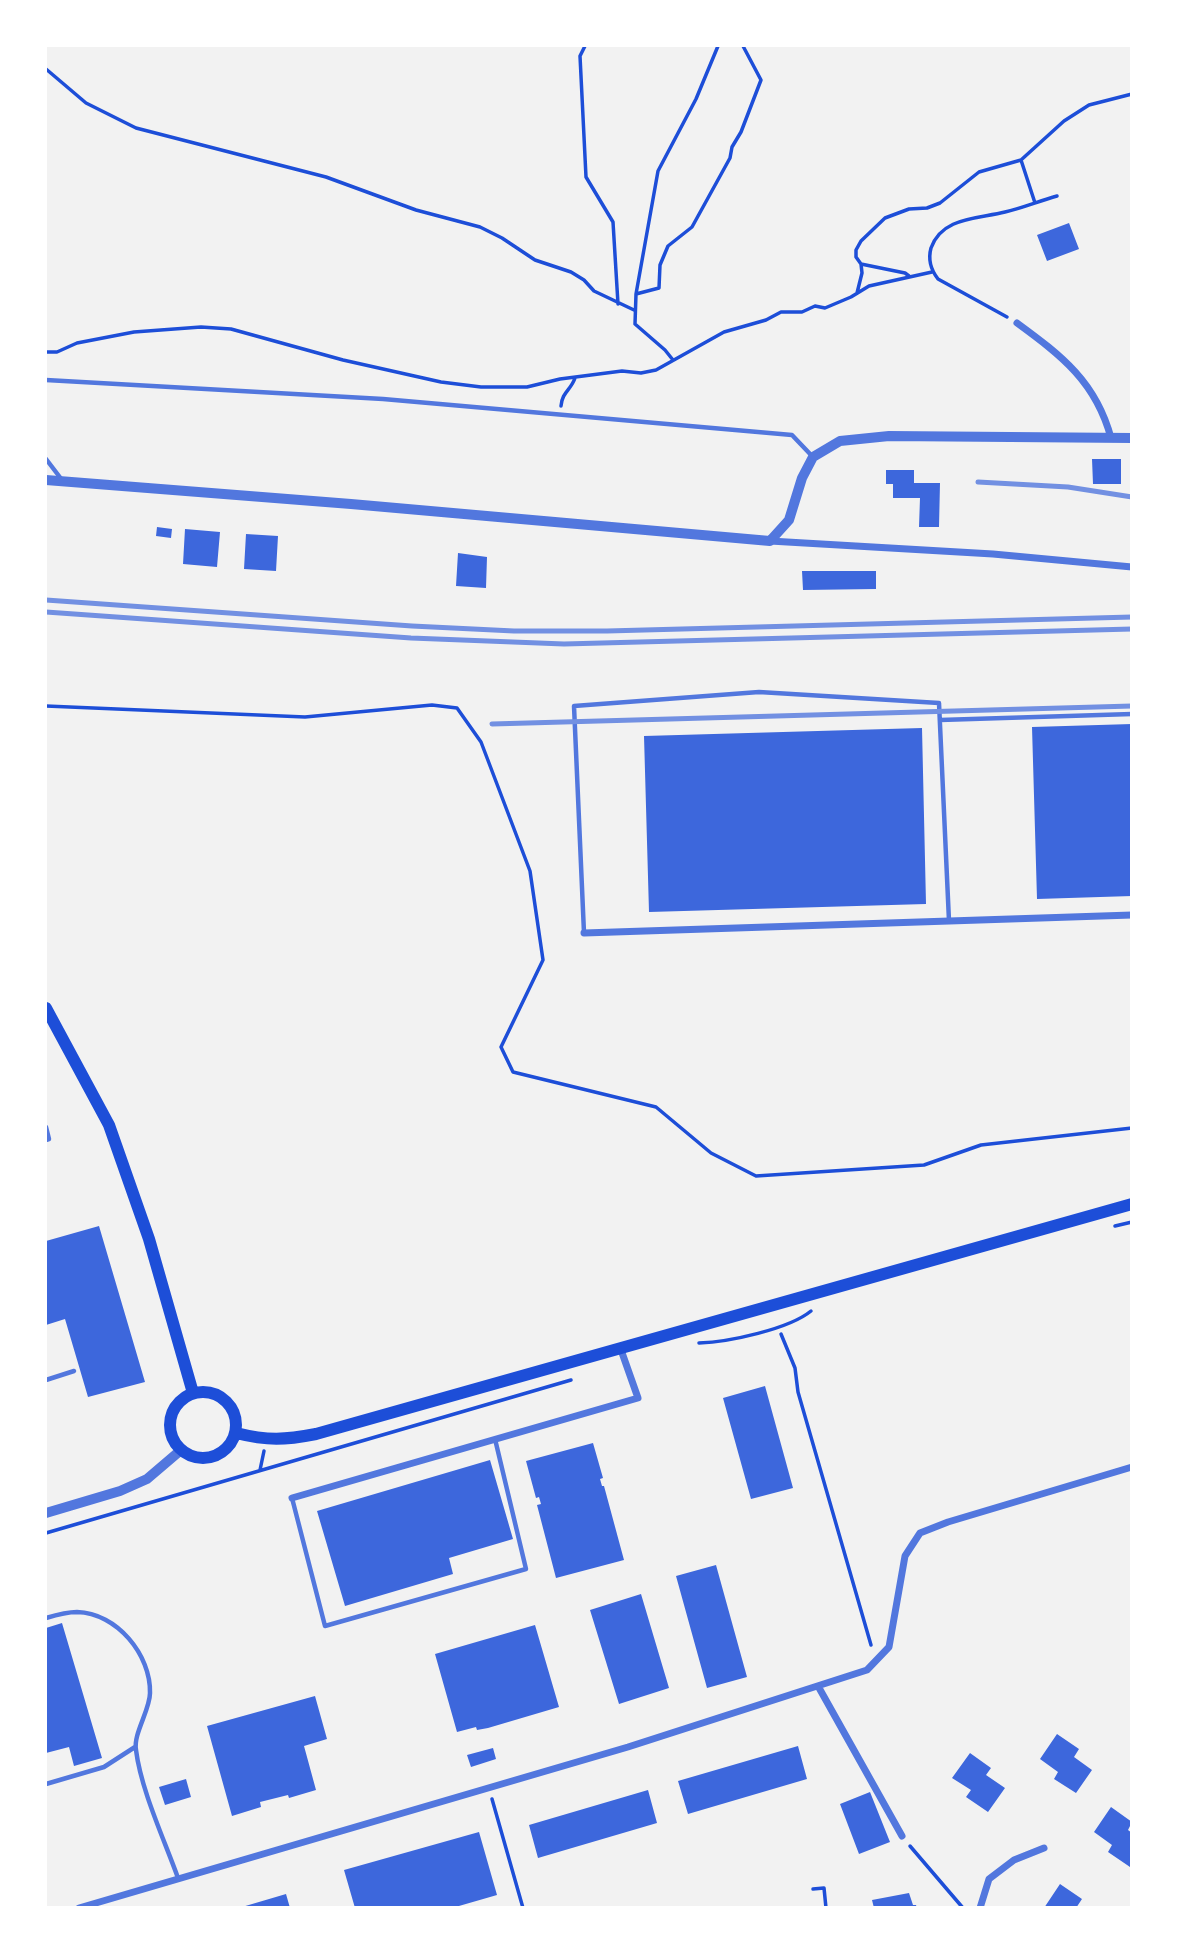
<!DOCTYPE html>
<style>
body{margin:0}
#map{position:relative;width:1177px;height:1953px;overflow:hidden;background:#f2f2f2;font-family:"Open Sans",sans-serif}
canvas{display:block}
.frame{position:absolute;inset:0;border:47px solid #fff;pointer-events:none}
</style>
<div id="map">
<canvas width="1177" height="1953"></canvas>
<div class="frame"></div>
</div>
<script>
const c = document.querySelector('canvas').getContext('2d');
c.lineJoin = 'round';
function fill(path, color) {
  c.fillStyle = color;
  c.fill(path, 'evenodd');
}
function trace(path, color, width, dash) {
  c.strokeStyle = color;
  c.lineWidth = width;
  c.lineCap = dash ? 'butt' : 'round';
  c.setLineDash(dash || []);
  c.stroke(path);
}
fill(new Path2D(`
 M1069 223 1079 249 1047 261 1037 235Z
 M1092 459H1121V484H1093Z
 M886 470H914V483H940L939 527H919L920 498H893V484H886Z
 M157 527 172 529 171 538 156 536Z
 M185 529 220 532 217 567 183 564Z
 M246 534 278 536 276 571 244 569Z
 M458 553 487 557 486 588 456 586Z
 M802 571H876V589L803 590Z
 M1132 724V896L1037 899 1032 727Z
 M922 728 926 904 649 912 644 736Z
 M99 1226 145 1382 88 1397 65 1319 46 1325V1241Z
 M765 1386 793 1488 751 1499 723 1398Z
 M593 1443 603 1478 600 1479 602 1486H604L624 1560 556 1578 537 1505 541 1504 539 1497 536 1498 526 1461Z
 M490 1460 513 1539 449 1558 453 1574 345 1606 317 1511Z
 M716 1565 747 1677 707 1688 676 1576Z
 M641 1594 669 1688 619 1704 590 1610Z
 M62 1623 102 1758 74 1766 69 1747 46 1753V1628Z
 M535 1625 559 1707 488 1728 477 1730 476 1727 457 1732 435 1654Z
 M315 1696 327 1739 304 1746 316 1790 289 1798 288 1795 260 1802 261 1807 232 1816 207 1726Z
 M1057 1734 1079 1749 1074 1757 1092 1770 1076 1793 1054 1779 1058 1772 1040 1759Z
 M798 1746 807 1779 688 1814 678 1781Z
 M493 1748 496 1759 471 1767 467 1755Z
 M970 1753 991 1768 986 1775 1005 1788 988 1812 966 1797 971 1790 952 1778Z
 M186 1779 191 1797 165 1805 159 1787Z
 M648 1790 657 1823 538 1858 529 1825Z
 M870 1792 890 1842 859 1854 840 1804Z
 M1111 1807 1132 1822 1128 1830 1132 1833V1864L1130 1867 1108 1852 1112 1845 1094 1832Z
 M479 1832 497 1895 452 1908H355L344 1870Z
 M1060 1884 1082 1899 1076 1908H1044Z
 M909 1893 913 1905H916L917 1908H874L872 1900Z
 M286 1894 290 1908H242V1907Z`), '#3d67dc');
trace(new Path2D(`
 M585 46 580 56 586 177 613 222 618 304
 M46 69 86 103 136 128 326 177 416 210 480 227 502 238 535 260 571 272 584 280 594 291 634 310
 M1021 160 1035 203
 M861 264 905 273 909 276
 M857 293 862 273 861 264 856 257V250L861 241 885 218 909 209 927 208 940 203 979 172 1021 160 1064 121 1089 105 1132 94
 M636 294 658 171 696 99 718 46
 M1007 317 938 279C931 270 928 259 931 248 942 217 977 219 1005 212 1022 208 1039 201 1057 196
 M46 352H57L77 343 134 332 201 327 231 329 343 360 441 382 481 387H527L560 379 622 371 641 373 656 370 724 332 766 320 781 312H802L815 306 825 308 851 297 869 286 932 272
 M673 360 665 350 635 324 636 294 659 288 660 265 668 246 692 227 730 158 732 147 741 132 761 80 743 46
 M561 406C562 392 571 390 575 378
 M46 706 305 717 432 705 457 708 481 742 530 871 543 960 501 1047 513 1072 656 1107 711 1153 756 1176 924 1165 981 1145 1132 1128
 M1115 1226 1132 1222
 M781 1334 795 1368 798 1392 871 1645
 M699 1343C729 1342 789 1329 811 1311
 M260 1470 264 1451
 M46 1533 571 1380
 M492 1799 523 1908
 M910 1846 963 1908
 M813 1889 824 1888 826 1908`), '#1d4ed8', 3.5);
trace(new Path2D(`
 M46 380 383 399 792 435 812 456
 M46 459 62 480
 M940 720 1132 714
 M584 933 574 706 759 692 939 703 949 921
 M46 1127 49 1139 46 1140
 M46 1380 74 1371
 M292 1498 325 1626 526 1569 495 1439
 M46 1618C56 1615 67 1612 77 1612 117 1613 151 1655 150 1693 150 1710 133 1734 136 1750 141 1790 164 1839 178 1878
 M46 1784 104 1767 135 1747`), '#5277de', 4.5);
trace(new Path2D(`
 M1017 323C1062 356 1096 382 1111 438
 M770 541 993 554 1132 567
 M584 933 1132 915
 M292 1498 638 1398 620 1347
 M818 1686 902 1836
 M79 1908 628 1747 867 1670 889 1647 905 1556 920 1533 948 1522 1132 1467
 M980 1908 989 1879 1014 1860 1044 1848`), '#5277de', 7);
trace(new Path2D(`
 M46 480 351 504 770 541 789 520 802 478 813 457 840 441 889 436 1132 438
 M46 1513 120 1491 147 1479 181 1450`), '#5277de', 10);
trace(new Path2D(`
 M46 1008 109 1125 149 1239 193 1393
 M170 1425a33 33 0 1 1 66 0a33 33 0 1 1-66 0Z
 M236 1433C268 1441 285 1440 316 1434L1132 1204`), '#1d4ed8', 12);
trace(new Path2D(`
 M978 482 1068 487 1132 497
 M46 600 412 626 514 631H607L1132 617
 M46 612 411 638 564 644 1132 629
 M492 724 1132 706`), '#7290e2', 5);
</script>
